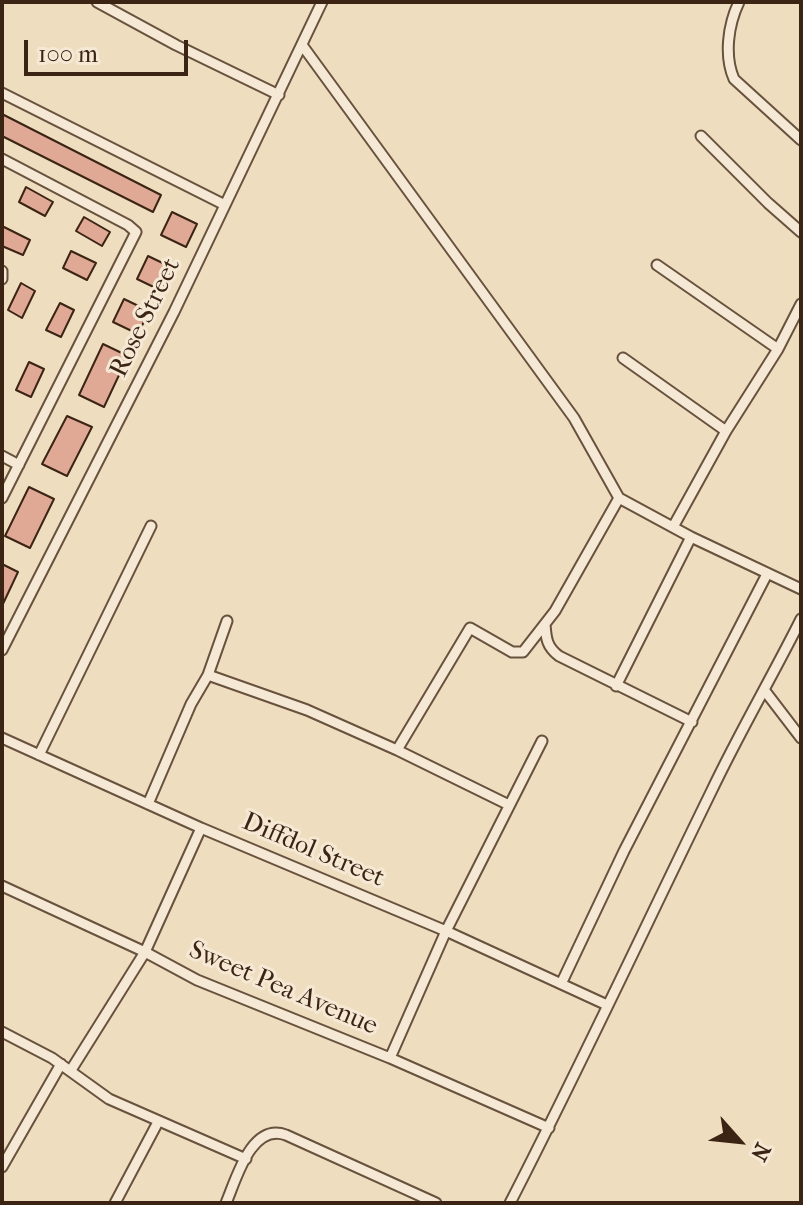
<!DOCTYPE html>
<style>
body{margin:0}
#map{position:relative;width:803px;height:1205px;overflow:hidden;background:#efddbf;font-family:"IM FELL French Canon",serif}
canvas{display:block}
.frame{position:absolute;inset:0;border:4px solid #3b2413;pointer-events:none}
.north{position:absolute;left:699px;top:1101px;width:80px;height:80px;-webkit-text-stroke:6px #f5e9d5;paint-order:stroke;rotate:117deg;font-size:22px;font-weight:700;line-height:32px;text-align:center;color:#3b2413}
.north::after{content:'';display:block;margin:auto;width:28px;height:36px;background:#3b2413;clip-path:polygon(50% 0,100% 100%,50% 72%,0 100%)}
.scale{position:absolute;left:24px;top:40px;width:164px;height:36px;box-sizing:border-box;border:4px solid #3b2413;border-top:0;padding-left:10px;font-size:24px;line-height:28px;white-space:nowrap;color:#3b2413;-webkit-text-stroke:6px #f5e9d5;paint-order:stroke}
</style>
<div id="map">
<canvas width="803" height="1205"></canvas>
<div class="frame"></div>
<div class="north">N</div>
<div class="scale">100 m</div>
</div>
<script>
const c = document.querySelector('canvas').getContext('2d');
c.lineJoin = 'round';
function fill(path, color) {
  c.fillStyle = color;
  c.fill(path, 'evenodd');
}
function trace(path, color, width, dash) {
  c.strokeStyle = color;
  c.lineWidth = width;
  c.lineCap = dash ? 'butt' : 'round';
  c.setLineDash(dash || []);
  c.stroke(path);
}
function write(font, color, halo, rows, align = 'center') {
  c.font = font + ' "IM FELL French Canon",serif';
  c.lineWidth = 6;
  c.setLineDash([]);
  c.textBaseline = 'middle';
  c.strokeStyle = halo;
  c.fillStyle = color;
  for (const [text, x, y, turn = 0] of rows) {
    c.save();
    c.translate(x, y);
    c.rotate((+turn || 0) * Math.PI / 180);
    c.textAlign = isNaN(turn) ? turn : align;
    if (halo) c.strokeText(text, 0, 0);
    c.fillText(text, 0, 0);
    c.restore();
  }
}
const building = new Path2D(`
 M2 114 161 195 153 212 2 136Z
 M26 187 53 202 45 216 19 202Z
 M172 212 197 224 186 247 161 235Z
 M84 217 110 232 102 246 76 231Z
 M2 226 30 240 23 255 2 246Z
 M71 251 96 263 87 280 63 268Z
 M148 256 173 268 162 291 137 279Z
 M21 283 35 291 22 318 8 310Z
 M124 299 149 311 138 334 113 322Z
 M60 303 74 310 61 337 46 330Z
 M103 344 128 356 104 407 79 395Z
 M29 362 44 369 31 397 16 390Z
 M67 416 92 427 67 476 42 464Z
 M29 487 54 499 30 548 5 536Z
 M2 564 18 572 2 606Z`);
fill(building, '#e0a996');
trace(building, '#3b2413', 2);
const street = new Path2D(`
 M97 2 176 45 279 95
 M739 2C728 25 724 56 734 79L801 140
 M302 45 574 418 619 498 691 537 801 589
 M2 93 225 205
 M701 136 768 203 801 232
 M2 159 128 225 136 232 2 498
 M657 265 778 349
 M2 271V279
 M623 358 726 431
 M2 456 19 465
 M673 527 726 431 778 349 801 304
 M545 624C546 639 547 647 559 656L692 722
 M2 650 174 312 322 2
 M208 675 307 710 397 750 509 805
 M616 686 691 537
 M765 691 801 738
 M2 738 201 828 446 931 607 1005
 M397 750 470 628 512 652H523L555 611 619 498
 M39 755 151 526
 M148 804 191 704 208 675 227 621
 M2 886 145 952 197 980 390 1058 549 1128
 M561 984 624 851 767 574
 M2 1032 52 1058 109 1099 246 1159
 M390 1058 446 931 542 741
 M71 1070 145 952 201 828
 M2 1167 61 1064
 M115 1203 158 1122
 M226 1203C236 1180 251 1122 286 1135L436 1203
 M510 1203C580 1067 644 929 711 792 739 733 772 677 801 619`);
trace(street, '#68523e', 13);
trace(street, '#f5e9d5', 9);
write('26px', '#3b2413', '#f5e9d5', [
 ["Rose Street",146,318,-64],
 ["Diffdol Street",313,851,23],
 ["Sweet Pea Avenue",283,989,23]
]);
</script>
